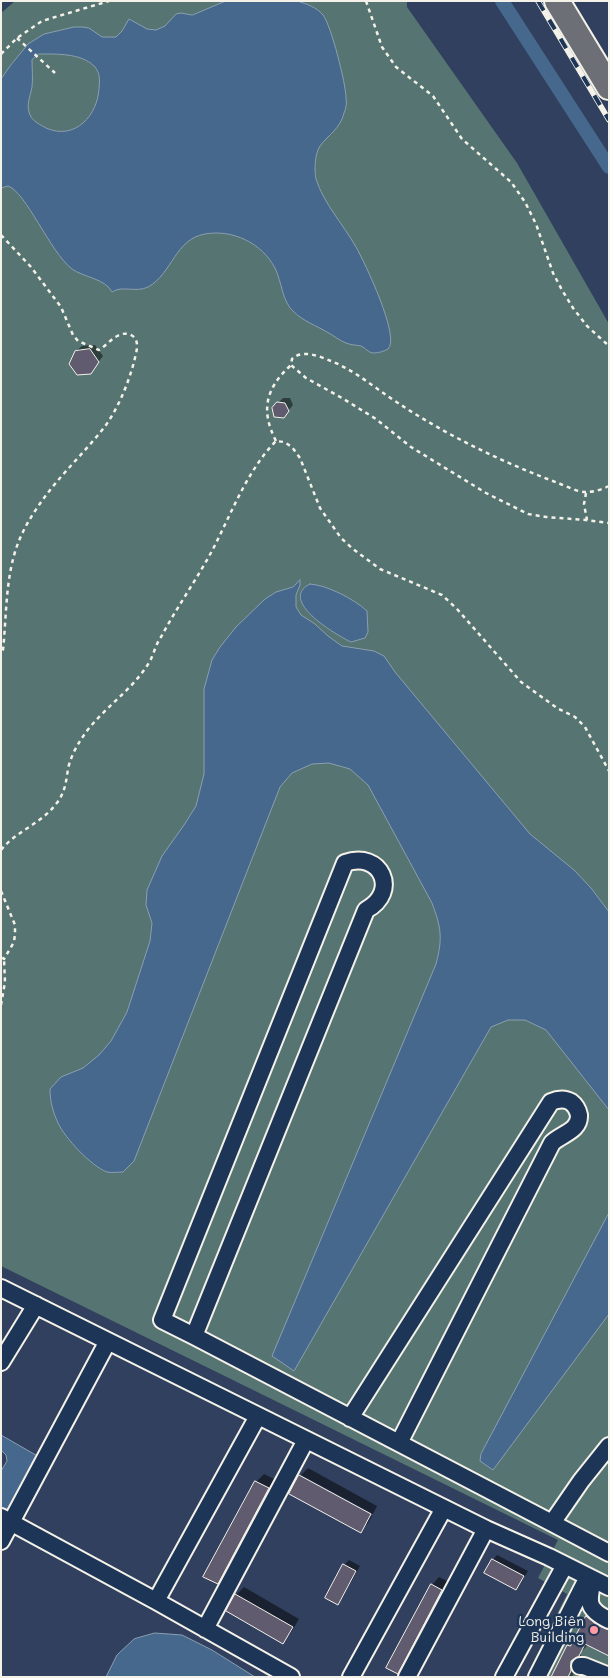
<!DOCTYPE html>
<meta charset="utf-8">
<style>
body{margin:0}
#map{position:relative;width:610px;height:1678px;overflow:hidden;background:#31405e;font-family:Mali,sans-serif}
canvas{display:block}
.frame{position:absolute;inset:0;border:2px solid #f4f1e8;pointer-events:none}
</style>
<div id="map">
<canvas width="610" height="1678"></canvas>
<div class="frame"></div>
</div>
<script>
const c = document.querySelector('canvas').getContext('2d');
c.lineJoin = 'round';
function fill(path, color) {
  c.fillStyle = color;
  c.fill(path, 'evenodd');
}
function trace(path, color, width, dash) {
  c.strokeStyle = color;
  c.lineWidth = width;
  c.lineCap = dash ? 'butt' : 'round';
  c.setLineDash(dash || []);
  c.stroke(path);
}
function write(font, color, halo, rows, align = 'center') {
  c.font = font + ' Mali,sans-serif';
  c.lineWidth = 5;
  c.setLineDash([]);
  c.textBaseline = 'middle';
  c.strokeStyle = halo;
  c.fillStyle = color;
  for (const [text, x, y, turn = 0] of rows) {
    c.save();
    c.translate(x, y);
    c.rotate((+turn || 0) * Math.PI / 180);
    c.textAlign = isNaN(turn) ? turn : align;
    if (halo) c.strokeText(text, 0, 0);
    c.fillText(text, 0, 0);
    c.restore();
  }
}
fill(new Path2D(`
 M15 1H407V7L517 163 609 324V1677H526L567 1594 538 1578 558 1540 1 1266V13Z`), '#557472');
const water = new Path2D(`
 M226 1H297C307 4 316 7 323 15 331 25 346 84 346 98 347 103 346 109 344 113 340 129 329 134 320 146 315 153 314 170 316 179 324 204 343 224 356 247 364 261 401 338 388 349 385 351 378 353 374 353 368 353 366 348 361 346 356 345 351 345 346 343 340 341 333 335 327 332 317 326 303 321 294 312 282 302 282 282 275 268 262 243 232 229 205 234 175 239 172 274 148 287 136 293 122 285 112 292 106 279 83 277 72 269 50 252 26 192 8 186L1 188V79L10 66 28 44 44 34 74 27H82L89 28 102 37H116L122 31 129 19 147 29 156 30 165 26 176 14 181 13 192 15ZM39 54C56 54 81 53 94 66 100 72 100 80 99 88 98 115 75 141 46 128 41 125 34 122 31 117 25 106 30 98 32 87 33 78 32 69 32 60Z
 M300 580V585L296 595V607L301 615 315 624 328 636 342 646 374 651 384 656 395 672 530 834 574 870 591 888 609 912V1110L546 1030 525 1020H508L491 1027 294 1371 272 1356 436 964C443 938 441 927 432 903L368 785 350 769 329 763 312 764 292 773 280 787 134 1161 123 1172C118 1172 112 1173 107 1172 91 1166 65 1138 58 1123 53 1112 50 1102 50 1089L61 1077 83 1068 99 1055 111 1041 127 1012 150 941 152 923 146 905 147 890 162 856 184 825 196 806 204 774V689L212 660 220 647 236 627 265 599 276 592 293 587Z
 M310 584C327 585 354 599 367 611L368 632 365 638 351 642C336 635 277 600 310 584Z
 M609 1213V1314L493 1470 480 1461 481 1454Z
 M1 1435 41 1458 7 1515 1 1512V1471L7 1461 6 1455 1 1450Z
 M155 1633 182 1635 212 1650 255 1677H106L117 1655 134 1639Z`);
fill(water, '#45688c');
trace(water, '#8b9fb1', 1);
fill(new Path2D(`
 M95 345 103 356 90 373 76 351 82 346Z
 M283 398H290L293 405 288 411 278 403Z
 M308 1468 377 1506 373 1514 301 1475Z
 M264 1474 276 1480 225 1575 217 1583 256 1482Z
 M301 1475V1478L372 1516 368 1523 360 1531 291 1493Z
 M497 1555 528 1571 520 1584 516 1589 493 1560Z
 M349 1560 360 1566 342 1598 337 1603 326 1597 344 1565Z
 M439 1577 449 1582 405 1665 397 1672 432 1585Z
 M244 1587 299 1619 290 1634 282 1642 236 1595Z
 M598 1607 609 1615V1655L589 1644 581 1652V1659L572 1677H553L568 1646 575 1639 587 1617Z`), '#0007');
trace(new Path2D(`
 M502 1 609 167`), '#45688c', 14);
const building = new Path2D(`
 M90 349 99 362 91 374 77 375 69 364 75 351Z
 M277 402 285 403 289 411 284 418 274 417 272 408Z
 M299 1475 371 1514 361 1533 289 1494Z
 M255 1481 269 1488 218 1584 203 1577Z
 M492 1559 524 1576 516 1590 484 1573Z
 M343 1564 356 1571 338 1605 325 1598Z
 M431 1584 442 1590 398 1674 386 1668Z
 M235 1594 293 1627 283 1644 226 1611Z
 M586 1616 597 1625 609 1630V1656L585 1644 579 1656 571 1661V1671L568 1677H551L567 1645 570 1646Z`);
fill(building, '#605b6f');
trace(building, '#f4f1e8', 1);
const minor = new Path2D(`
 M1 1288 486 1529 549 1557 609 1587
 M194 1336 366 910C400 892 381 850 345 863L162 1320 194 1336 552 1523 609 1553
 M1 1362 36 1305
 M350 1418 551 1102C558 1099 564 1098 571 1102 575 1105 578 1110 579 1115 580 1131 561 1134 552 1143L399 1443
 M1 1517 156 1601 291 1677
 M552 1523 581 1481 609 1446
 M1 1541 108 1341
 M593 1579C588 1602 586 1609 609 1620
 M156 1601 258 1416
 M205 1629 306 1440
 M580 1666H584L609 1676
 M351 1677 444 1508
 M407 1677 486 1529
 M504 1677 565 1565
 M537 1677 588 1577`);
const highway = new Path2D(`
 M557 1 609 87`);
trace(minor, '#f4f1e8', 20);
trace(highway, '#f4f1e8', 28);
trace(new Path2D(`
 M366 1 382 47 396 67 433 96 462 139 511 182 525 202 536 224 553 273 562 290 573 308 587 326 609 346
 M17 38 55 73
 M1 54 17 38 42 21 109 1
 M1 235 31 267 61 307 73 335 78 341 99 350C108 345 118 329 131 335 141 340 136 353 134 362 128 384 119 406 106 425 87 450 63 472 44 498 36 509 28 521 22 534 5 569 7 612 3 650L1 654
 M276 441C260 410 266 388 291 365
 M609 486C603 489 594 492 587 492 579 493 566 486 558 483 502 462 448 436 398 403 376 389 356 371 331 361 319 356 302 349 292 359L291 365 306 378 342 398 376 419 411 447 486 493 528 514 546 517 586 520 609 523
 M586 493 584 504 587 520
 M1 850C16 831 41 824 56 804 65 793 66 782 68 769 70 759 75 749 80 741 99 710 132 692 150 661 154 653 156 644 161 637 177 607 197 579 213 549 232 512 247 471 276 441L284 442 292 447 300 458 320 508 341 538 353 549 380 569 442 595 457 609 521 682 557 708 575 717 585 727 609 771
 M1 891 15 925V934L14 942 4 959 1 956
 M1 1005 5 982 4 959`), '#f4f1e8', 2.5, [4, 4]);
trace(minor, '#1d3557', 16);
trace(highway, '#6c6f75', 24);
const rail = new Path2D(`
 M538 1 609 120`);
trace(rail, '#f4f1e8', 5.5);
trace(rail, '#1d3557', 4, [11]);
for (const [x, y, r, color] of [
 [594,1630,5,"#ff9aa2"]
]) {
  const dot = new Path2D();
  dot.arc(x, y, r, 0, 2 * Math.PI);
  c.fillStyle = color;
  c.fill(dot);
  trace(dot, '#1d3557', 2);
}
write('14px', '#f4f1e8', '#1d3557', [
 ["Long Biên",584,1622],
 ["Building",584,1638]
], 'right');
</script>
